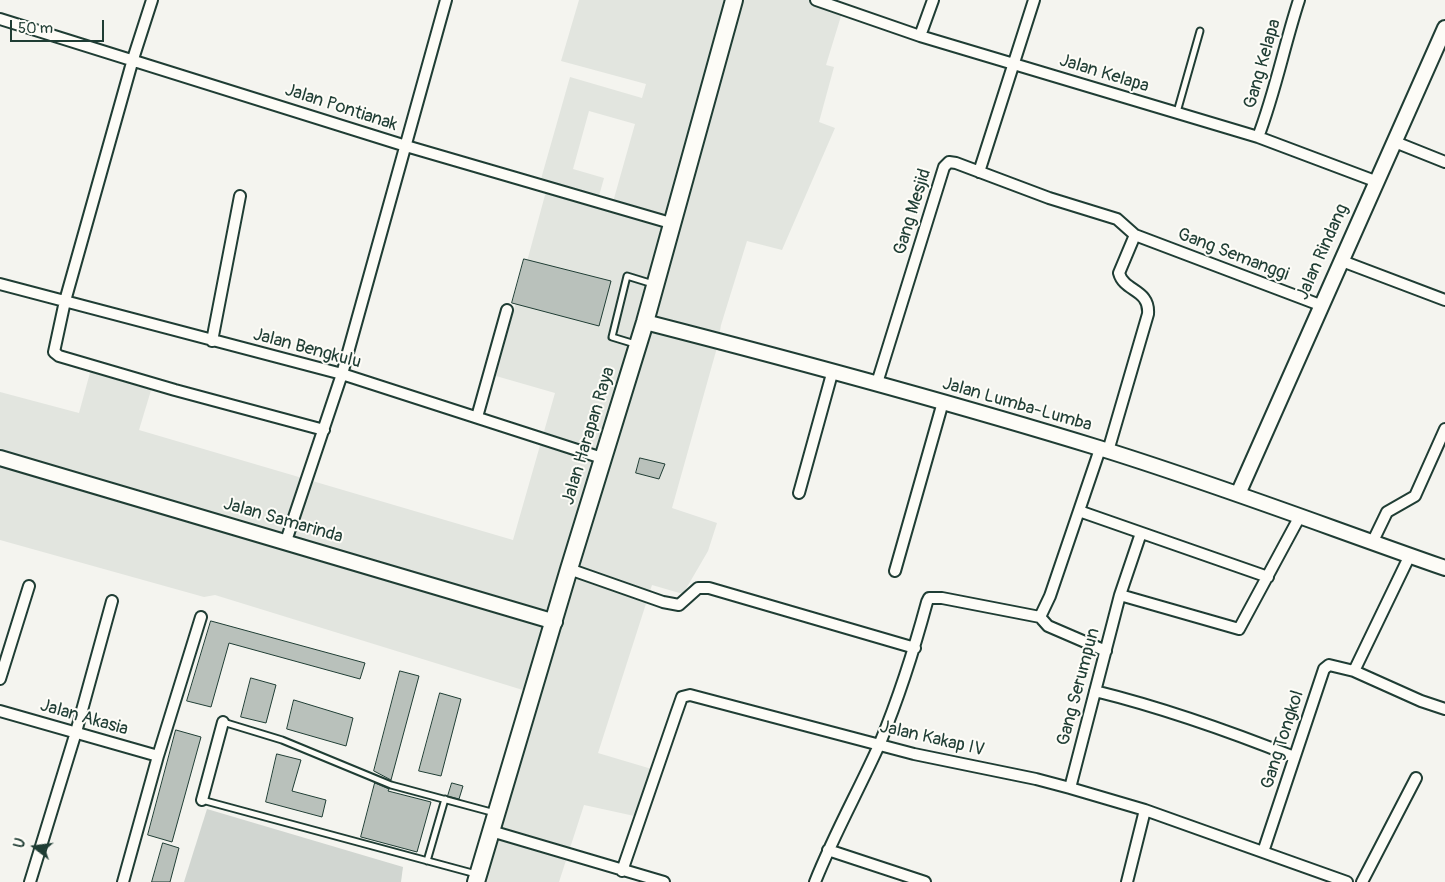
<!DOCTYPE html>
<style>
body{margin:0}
#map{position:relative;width:1445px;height:882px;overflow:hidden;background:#f4f4ef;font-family:Pangolin,sans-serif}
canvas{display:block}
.north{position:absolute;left:10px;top:822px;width:50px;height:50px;-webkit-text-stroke:4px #fdfcf7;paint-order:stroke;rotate:285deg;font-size:14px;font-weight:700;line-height:20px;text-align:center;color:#1f3d34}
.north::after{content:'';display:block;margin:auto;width:18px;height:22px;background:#1f3d34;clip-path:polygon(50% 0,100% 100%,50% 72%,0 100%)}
.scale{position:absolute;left:10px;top:20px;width:94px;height:22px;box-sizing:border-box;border:2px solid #1f3d34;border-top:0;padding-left:6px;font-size:15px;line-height:18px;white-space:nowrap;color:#1f3d34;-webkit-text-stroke:4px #fdfcf7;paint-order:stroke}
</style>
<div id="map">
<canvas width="1445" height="882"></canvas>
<div class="north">U</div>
<div class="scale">50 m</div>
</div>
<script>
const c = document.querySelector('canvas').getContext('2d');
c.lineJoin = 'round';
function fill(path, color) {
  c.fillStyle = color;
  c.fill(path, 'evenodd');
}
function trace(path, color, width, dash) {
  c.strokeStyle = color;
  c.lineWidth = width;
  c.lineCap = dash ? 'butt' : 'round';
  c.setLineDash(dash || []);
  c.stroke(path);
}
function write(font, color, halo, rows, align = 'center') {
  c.font = font + ' Pangolin,sans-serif';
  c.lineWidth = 4;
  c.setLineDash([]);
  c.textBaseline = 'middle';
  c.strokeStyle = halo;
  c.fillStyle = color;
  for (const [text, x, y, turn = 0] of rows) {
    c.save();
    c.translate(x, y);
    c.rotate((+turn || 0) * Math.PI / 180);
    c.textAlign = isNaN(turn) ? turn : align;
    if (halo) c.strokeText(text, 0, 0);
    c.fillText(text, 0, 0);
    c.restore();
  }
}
fill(new Path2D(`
 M579 0H836L845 3 826 65 834 67 819 122 835 128 782 250 747 241 721 325 718 344 672 508 717 523 708 551 683 594 652 585 598 753 655 770 639 817 584 805 559 882H468L526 691 215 595 204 597 0 540V392L79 413 91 369 152 387 139 430 513 540 555 393 496 376 548 184 613 202 635 124 589 111 573 169 604 178 599 196 541 179 570 77 642 98 646 84 561 61Z`), '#e2e5df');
fill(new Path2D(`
 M207 809 403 867 401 882H184Z`), '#d1d6d1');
const building = new Path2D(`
 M524 259 611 281 599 326 512 303Z
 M640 458 665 464 659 479 636 473Z
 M211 621 365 663 360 679 229 643 211 707 187 701Z
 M400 671 419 676 391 780 374 771Z
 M251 678 276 685 266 723 241 717Z
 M440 693 461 699 441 776 419 771Z
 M294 700 353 718 346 746 287 729Z
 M176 730 201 737 172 842 148 835Z
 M277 754 301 760 292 791 326 800 322 817 266 802Z
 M375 783 389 789 388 791 431 802 417 852 361 837Z
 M452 783 463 786 459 799 448 796Z
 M163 843 179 848 170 882H152Z`);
fill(building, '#b9c1bb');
trace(building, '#1f3d34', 1);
const service = new Path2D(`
 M1177 112 1200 31
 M635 344 612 337 627 276 653 284
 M223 722 282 740 391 785 495 813
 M202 800 476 874
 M427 861 445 799`);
const minor = new Path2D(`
 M152 0 133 59 65 301 54 352 59 356 175 390 324 430
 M816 0 920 36 1258 137 1375 181
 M0 19 406 146 674 224
 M920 36 933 0
 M1258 137C1275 93 1284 46 1299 0
 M1395 142 1445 162
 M979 172 1034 0
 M1342 261 1445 300
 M0 284 342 374 602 458
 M212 341 240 196
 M877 383 944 167 949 162 956 163 1049 198 1117 219 1135 235 1320 305
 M477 417 507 310
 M1108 451 1148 314C1150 289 1124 292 1119 273L1135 235
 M799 493 833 370
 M1079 511 1268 577
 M1141 533 1120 595 1239 629 1300 516
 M286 541 342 374 446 0
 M1373 541 1387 512 1415 496 1445 429
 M1410 555 1354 671 1421 701 1445 709
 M569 569 663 602 679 605 698 588H709L915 648
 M895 571 943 402
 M1040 617 1048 626 1106 651
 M0 679 29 586
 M1095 691C1164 708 1229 731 1294 757
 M0 711 158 756
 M1070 788 1120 595
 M202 800 223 722
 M491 831 664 882
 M828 850 925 882
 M1263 852 1324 669 1329 665 1354 671
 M622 871 676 714 682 697 690 695 914 754 1036 779 1070 788 1145 810 1347 882
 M30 882 76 732 112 601
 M123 882 158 756 201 617
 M815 882C834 834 859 790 880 743 899 697 914 650 927 602L929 598H942L1040 617 1050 596 1100 449
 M1127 882 1145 810
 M1362 882 1416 778`);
const tertiary = new Path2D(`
 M645 322C797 361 949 402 1099 448 1216 484 1330 528 1445 568
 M0 458 555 622
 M1238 494 1445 28`);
const primary = new Path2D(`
 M476 882 569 569 645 322 734 0`);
trace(service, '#1f3d34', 9);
trace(minor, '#1f3d34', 14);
trace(tertiary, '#1f3d34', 18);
trace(primary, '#1f3d34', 20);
trace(service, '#fdfcf7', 5);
trace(minor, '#fdfcf7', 10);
trace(tertiary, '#fdfcf7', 14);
trace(primary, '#fdfcf7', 16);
write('18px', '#1f3d34', '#fdfcf7', [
 ["Gang Kelapa",1263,64,-74],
 ["Jalan Kelapa",1104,74,17],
 ["Jalan Pontianak",341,108,18],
 ["Gang Mesjid",913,212,-73],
 ["Jalan Rindang",1323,252,-66],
 ["Gang Semanggi",1233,255,21],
 ["Jalan Bengkulu",307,349,15],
 ["Jalan Lumba-Lumba",1017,405,16],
 ["Jalan Harapan Raya",589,436,-73],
 ["Jalan Samarinda",283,521,16],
 ["Gang Serumpun",1079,687,-75],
 ["Jalan Akasia",84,718,16],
 ["Jalan Kakap IV",932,739,13],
 ["Gang Tongkol",1283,740,-72]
]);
</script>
